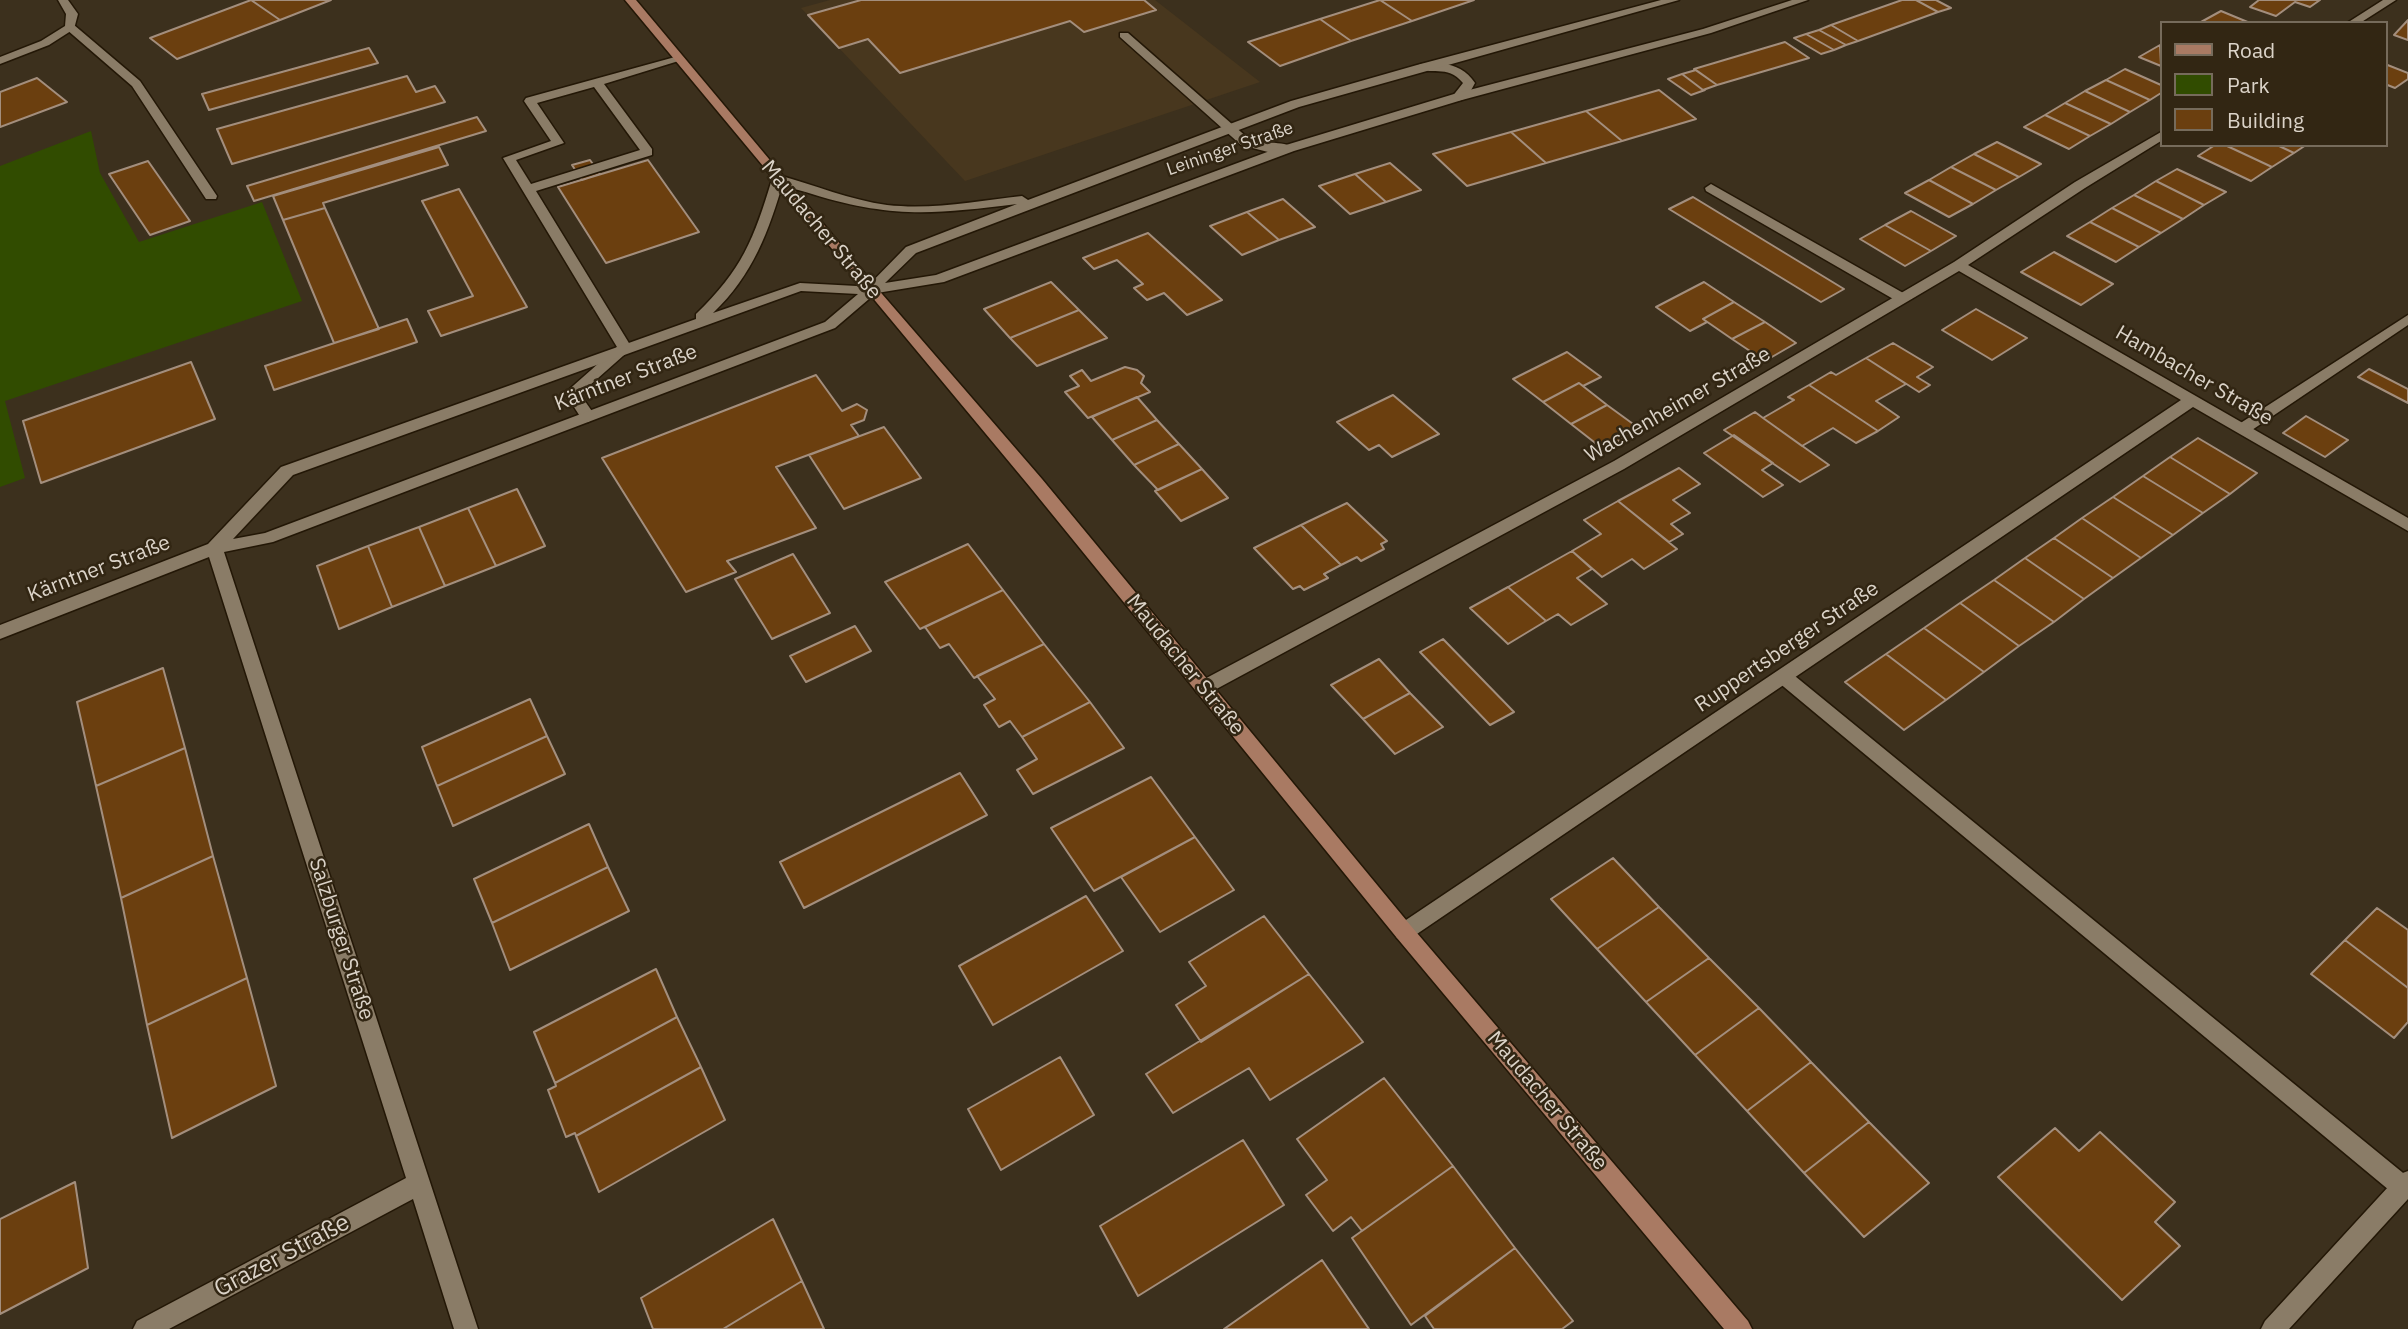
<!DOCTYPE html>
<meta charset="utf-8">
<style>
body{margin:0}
#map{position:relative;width:2408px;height:1329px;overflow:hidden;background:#3c301d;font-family:"IBM Plex Sans",sans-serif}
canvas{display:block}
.legend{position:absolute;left:2160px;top:21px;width:228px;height:126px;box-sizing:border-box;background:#322613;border:2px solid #766b5b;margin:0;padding:9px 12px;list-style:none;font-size:21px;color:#dbd3c8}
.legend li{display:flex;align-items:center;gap:14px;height:35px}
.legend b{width:35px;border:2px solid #766b5b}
</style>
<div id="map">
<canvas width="2408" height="1329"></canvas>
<ul class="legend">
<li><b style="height:9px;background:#a97a63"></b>Road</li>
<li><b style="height:19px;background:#314c00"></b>Park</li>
<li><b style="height:19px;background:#6b3f0f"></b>Building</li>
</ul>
</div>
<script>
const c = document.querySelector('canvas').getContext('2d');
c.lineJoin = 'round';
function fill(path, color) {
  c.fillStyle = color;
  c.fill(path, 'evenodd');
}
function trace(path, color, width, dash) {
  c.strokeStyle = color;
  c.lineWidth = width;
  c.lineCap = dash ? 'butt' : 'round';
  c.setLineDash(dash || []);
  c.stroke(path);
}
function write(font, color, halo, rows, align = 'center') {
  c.font = font + ' "IBM Plex Sans",sans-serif';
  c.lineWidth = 5;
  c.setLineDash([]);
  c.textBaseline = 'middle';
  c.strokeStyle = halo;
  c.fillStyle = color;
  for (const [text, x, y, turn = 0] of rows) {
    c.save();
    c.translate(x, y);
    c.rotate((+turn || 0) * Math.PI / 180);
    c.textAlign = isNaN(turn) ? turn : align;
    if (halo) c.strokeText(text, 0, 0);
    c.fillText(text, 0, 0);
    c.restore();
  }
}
fill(new Path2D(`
 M830 0H1155L1260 82 965 181 801 8Z`), '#48371e');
fill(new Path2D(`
 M91 131 100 173 139 242 262 202 302 301 5 401 25 478 0 487V166Z`), '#314c00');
const building = new Path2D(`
 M251 0 280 20 177 59 150 38Z
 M251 0H331L280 20Z
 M861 0H1144L1156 10 1084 32 1070 21 900 73 868 39 839 48 808 15Z
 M1380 0 1412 21 1351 41 1320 19Z
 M1380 0H1474L1412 21Z
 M1902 0H1916L1938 12 1858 41 1831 25Z
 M1916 0H1936L1951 8 1938 12Z
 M2259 0H2320L2310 7 2295 2 2276 16 2250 7Z
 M2221 11 2250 23 2201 22Z
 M1320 19 1351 41 1280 66 1248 42Z
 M2408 20V40L2394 35Z
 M1831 25 1858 41 1846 45 1819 30Z
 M1819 30 1846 45 1834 50 1806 34Z
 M1806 34 1834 50 1821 54 1794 38Z
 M1785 42 1809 58 1717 85 1694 69Z
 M2160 45 2161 66 2139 57Z
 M369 48 378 63 209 110 202 94Z
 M2385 64 2408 73V79L2395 88 2385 84Z
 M2125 69 2161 85V93L2150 100 2106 80Z
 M1696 70 1717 85 1703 90 1682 74Z
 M1682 74 1703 90H1705L1691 95 1668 79Z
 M407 76 416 92 435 86 445 102 232 164 217 129Z
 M37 78 67 102 0 127V92Z
 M2106 80 2150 100 2130 112 2085 91Z
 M1659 90 1696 119 1622 141 1586 111Z
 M2085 91 2130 112 2111 124 2065 103Z
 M2065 103 2111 124 2090 136 2045 115Z
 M1586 111 1622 141 1546 163 1511 132Z
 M2045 115 2090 136 2069 149 2024 127Z
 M477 117 486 131 254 201 247 186Z
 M1511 132 1546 163 1467 186 1433 154Z
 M1997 142 2041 164 2019 177 1974 154Z
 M2215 145H2225L2272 167 2251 181 2198 156Z
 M2225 145H2277L2294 153 2272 167Z
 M2277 145H2306L2294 153Z
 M439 147 448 165 323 203 325 208 283 220 273 196Z
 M1974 154 2019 177 1996 190 1951 167Z
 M590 160 600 174 582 180 572 165Z
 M648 160 699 232 606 263 558 187Z
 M148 161 190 221 150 235 109 174Z
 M1390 163 1421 190 1386 202 1355 174Z
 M1951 167 1996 190 1973 204 1929 180Z
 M2177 169 2226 192 2204 205 2156 181Z
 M1355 174 1386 202 1350 214 1319 186Z
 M1929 180 1973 204 1949 217 1905 193Z
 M2156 181 2204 205 2183 219 2134 195Z
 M459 189 527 307 441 336 428 311 473 296 422 201Z
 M2134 195 2183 219 2161 233 2112 208Z
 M1693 197 1844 289 1821 302 1669 209Z
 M1283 199 1315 227 1279 240 1247 212Z
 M325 208 379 329 334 343 283 220Z
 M2112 208 2161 233 2139 247 2090 222Z
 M1911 211 1956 236 1931 251 1885 225Z
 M1247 212 1279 240 1242 255 1210 226Z
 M2090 222 2139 247 2116 262 2067 236Z
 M1885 225 1931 251 1905 266 1860 239Z
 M1148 233 1222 300 1187 315 1164 293 1147 300 1134 288 1143 284 1117 260 1094 269 1083 258Z
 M2054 252 2113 284 2081 305 2021 272Z
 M1051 282 1079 310 1010 338 984 309Z
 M1704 282 1734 302 1703 319 1707 322 1690 331 1656 307Z
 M1734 302 1765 322 1732 339 1703 319Z
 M1976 309 2027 338 1992 360 1942 330Z
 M1079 310 1107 338 1037 366 1010 338Z
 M407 319 417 342 274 390 265 366Z
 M1765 322 1796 343 1765 361 1732 339Z
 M1893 343 1933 367 1917 377 1930 385 1919 392 1866 358Z
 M1567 352 1601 377 1583 386 1579 383 1543 402 1513 379Z
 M1866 358 1906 384 1876 401 1899 417 1878 431 1809 385 1831 372 1836 375Z
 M191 362 215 419 41 483 23 421Z
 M1125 367 1137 370 1144 376 1141 383 1150 392 1088 418 1065 392 1079 386 1070 376 1082 370 1091 381Z
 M2369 369 2408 389V403L2358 377Z
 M816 375 842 411 857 404 867 410 864 420 851 425 859 436 776 467 816 528 727 561 736 572 686 592 602 458Z
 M1579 383 1607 405 1571 424 1543 402Z
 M1809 385 1878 431 1856 443 1833 428 1802 446 1763 418 1794 400 1788 397Z
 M1393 395 1439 434 1392 457 1379 445 1369 450 1337 422Z
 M1137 397 1157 420 1112 440 1092 417Z
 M1607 405 1640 429 1603 449 1571 424Z
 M1755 412 1763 418 1829 465 1800 482 1724 430Z
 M2306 416 2348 440 2325 457 2283 433Z
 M1157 420 1179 444 1134 465 1112 440Z
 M884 427 921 478 844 509 809 455Z
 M1734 435 1773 463 1762 470 1783 485 1763 497 1704 453Z
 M2198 438 2257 473 2230 494 2170 457Z
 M1179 444 1202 469 1158 490 1134 465Z
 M2170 457 2230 494 2203 513 2143 476Z
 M1679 468 1700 484 1673 500 1690 513 1671 524 1683 534 1669 542 1618 501Z
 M1202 469 1228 498 1181 521 1155 491Z
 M2143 476 2203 513 2173 535 2113 497Z
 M517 489 545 546 496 566 468 508Z
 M2113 497 2173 535 2141 558 2082 518Z
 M1618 501 1677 549 1644 569 1632 559 1602 577 1572 551 1601 534 1584 520Z
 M1347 503 1387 541 1381 544 1384 549 1361 561 1357 557 1341 565 1301 525Z
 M468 508 496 566 445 586 419 527Z
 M2082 518 2141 558 2113 578 2054 538Z
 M1301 525 1341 565 1324 574 1328 578 1304 590 1300 586 1293 589 1254 548Z
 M419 527 445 586 392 607 368 546Z
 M2054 538 2113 578 2084 599 2025 558Z
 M968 544 1003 590 920 629 885 582Z
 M368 546 392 607 339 629 317 566Z
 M1572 551 1592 569 1577 578 1607 604 1571 625 1558 614 1546 621 1508 587Z
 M793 554 830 613 772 639 735 579Z
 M2025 558 2084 599 2054 622 1994 580Z
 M1994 580 2054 622 2019 646 1960 603Z
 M1508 587 1546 621 1508 644 1470 608Z
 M1003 590 1044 644 974 678 949 644 940 648 925 627Z
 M1960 603 2019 646 1984 672 1924 628Z
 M855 626 871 651 806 682 790 656Z
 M1924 628 1984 672 1946 700 1886 654Z
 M1443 639 1514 712 1490 725 1420 652Z
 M1044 644 1090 702 1022 737 1010 721 999 727 984 705 995 699 977 676Z
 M1886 654 1946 700 1904 730 1845 682Z
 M1379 659 1410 693 1363 719 1331 685Z
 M163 668 185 748 96 786 77 702Z
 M1410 693 1443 727 1395 754 1363 719Z
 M530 699 547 736 437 786 422 747Z
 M1090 702 1124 748 1033 794 1017 770 1037 759 1022 737Z
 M547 736 565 774 453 826 437 786Z
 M185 748 213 856 121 898 96 786Z
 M960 773 987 815 804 908 780 862Z
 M1151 777 1195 837 1094 891 1051 828Z
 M589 824 608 867 492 923 474 879Z
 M1195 837 1234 890 1160 932 1121 877Z
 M213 856 247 978 147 1025 121 898Z
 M1613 858 1659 907 1597 949 1551 899Z
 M608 867 629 911 510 970 492 923Z
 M1086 896 1123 951 993 1025 959 966Z
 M1659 907 1709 958 1646 1002 1597 949Z
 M2377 908 2408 930V988L2345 940Z
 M1264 916 1309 974 1201 1042 1176 1005 1206 986 1189 962Z
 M2345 940 2408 988V1022L2394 1038 2311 974Z
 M1709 958 1759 1008 1695 1055 1646 1002Z
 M656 969 677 1017 555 1083 534 1032Z
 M1309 974 1363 1042 1270 1100 1249 1068 1173 1113 1146 1074Z
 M247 978 276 1086 172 1138 147 1025Z
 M1759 1008 1811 1062 1747 1111 1695 1055Z
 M677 1017 701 1067 576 1136 575 1133 566 1137 548 1090 556 1086 555 1083Z
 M1060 1057 1094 1115 1001 1170 968 1109Z
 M1811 1062 1869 1122 1804 1173 1747 1111Z
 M701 1067 725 1120 599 1192 576 1136Z
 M1384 1078 1453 1166 1362 1231 1351 1217 1333 1231 1306 1195 1327 1180 1297 1139Z
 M1869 1122 1929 1183 1864 1237 1804 1173Z
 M2055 1128 2079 1151 2100 1132 2175 1202 2155 1222 2180 1246 2122 1300 1998 1177Z
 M1243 1140 1284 1205 1138 1296 1100 1226Z
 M1453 1166 1515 1248 1411 1325 1352 1238Z
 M75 1182 88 1268 0 1314V1219Z
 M773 1219 802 1281 723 1329H653L641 1298Z
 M1515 1248 1573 1321 1562 1329H1434L1425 1316Z
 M1322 1260 1369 1329H1224Z
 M802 1281 824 1329H723Z`);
fill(building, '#6b3f0f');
trace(building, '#a38e7d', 2);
const service = new Path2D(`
 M66 25H74L140 81 217 196 216 199H206L132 86 66 29Z
 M1120 33H1128L1249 139C1262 143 1288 142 1296 148L1290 152H1268L1241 145 1120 37Z
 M675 57 685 59 604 84 652 149V155L536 191 632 348 580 394 596 417 588 422 583 421 565 393 617 347 503 158 551 141 524 101 526 98ZM594 87 640 150 531 184 516 160 564 143 537 103Z
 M1441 63C1457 66 1466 70 1475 83 1470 92 1466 103 1454 100L1452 97 1463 83C1447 63 1430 77 1415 67L1421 64Z
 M1711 184 1905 294 1907 297 1900 301 1895 300 1706 191 1705 188Z
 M2408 315V325L2249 432H2239L2236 428 2239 424Z
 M1784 670 1790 672 2408 1177V1196L2403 1198 2395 1195 1778 682 1775 677 1778 672Z`);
const minor = new Path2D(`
 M58 0H68L78 14 74 29 49 45 0 64V57L41 41 65 26 66 14Z
 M2383 0H2396L2360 23H2347Z
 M2161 132V141L2085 188 1968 265 2408 518V531L2193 407 1411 938 1404 941 1397 938 1394 932 1397 926 2181 400 1959 271 1624 469 1209 693H1197L1194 688 1197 683 1614 461 1954 262 2075 182Z
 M778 175 784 179C769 231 753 275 713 313L800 283 876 287V293L835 328 273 542 224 552 478 1329H454L413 1199 169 1329H133L137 1321 406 1178 209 557 0 639V625L208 544 281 467 696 319V314C742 270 754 239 772 179ZM801 291 858 294 825 322 265 533 233 539 293 475Z
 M2408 1171V1199L2289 1329H2261L2265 1321 2400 1174Z`);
const tertiary = new Path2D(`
 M1661 0H1679L1299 107 916 253 885 283 936 275 1286 145 1454 94 1703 29 1792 0H1808L1711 33 1462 100 1294 151 944 282 871 294 864 290 906 247 1017 204C935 214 893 219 812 194 800 190 781 187 772 179L778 175C815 185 850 200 887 205 932 210 978 201 1022 196L1028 200 1291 101 1417 65Z`);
const secondary = new Path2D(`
 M625 0H636L876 287 1042 479 1411 926 1748 1321 1752 1329H1724L1397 938 1030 487Z`);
trace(service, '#231706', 3);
trace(minor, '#231706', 3);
trace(tertiary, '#231706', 3);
trace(secondary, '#231706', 3);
fill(service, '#8a7c67');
fill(minor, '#8a7c67');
fill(tertiary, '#8a7c67');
fill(secondary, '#a97a63');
write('18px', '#dbd3c8', '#322613', [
 ["Leininger Straße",1230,149,-19]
]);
write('21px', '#dbd3c8', '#322613', [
 ["Maudacher Straße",821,230,50],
 ["Hambacher Straße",2194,376,30],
 ["Kärntner Straße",626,378,-21],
 ["Wachenheimer Straße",1678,405,-30],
 ["Kärntner Straße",99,569,-21],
 ["Ruppertsberger Straße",1787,647,-34],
 ["Maudacher Straße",1185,665,51],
 ["Salzburger Straße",341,939,72],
 ["Maudacher Straße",1547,1101,50]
]);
write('24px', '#dbd3c8', '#322613', [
 ["Grazer Straße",282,1256,-28]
]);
</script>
